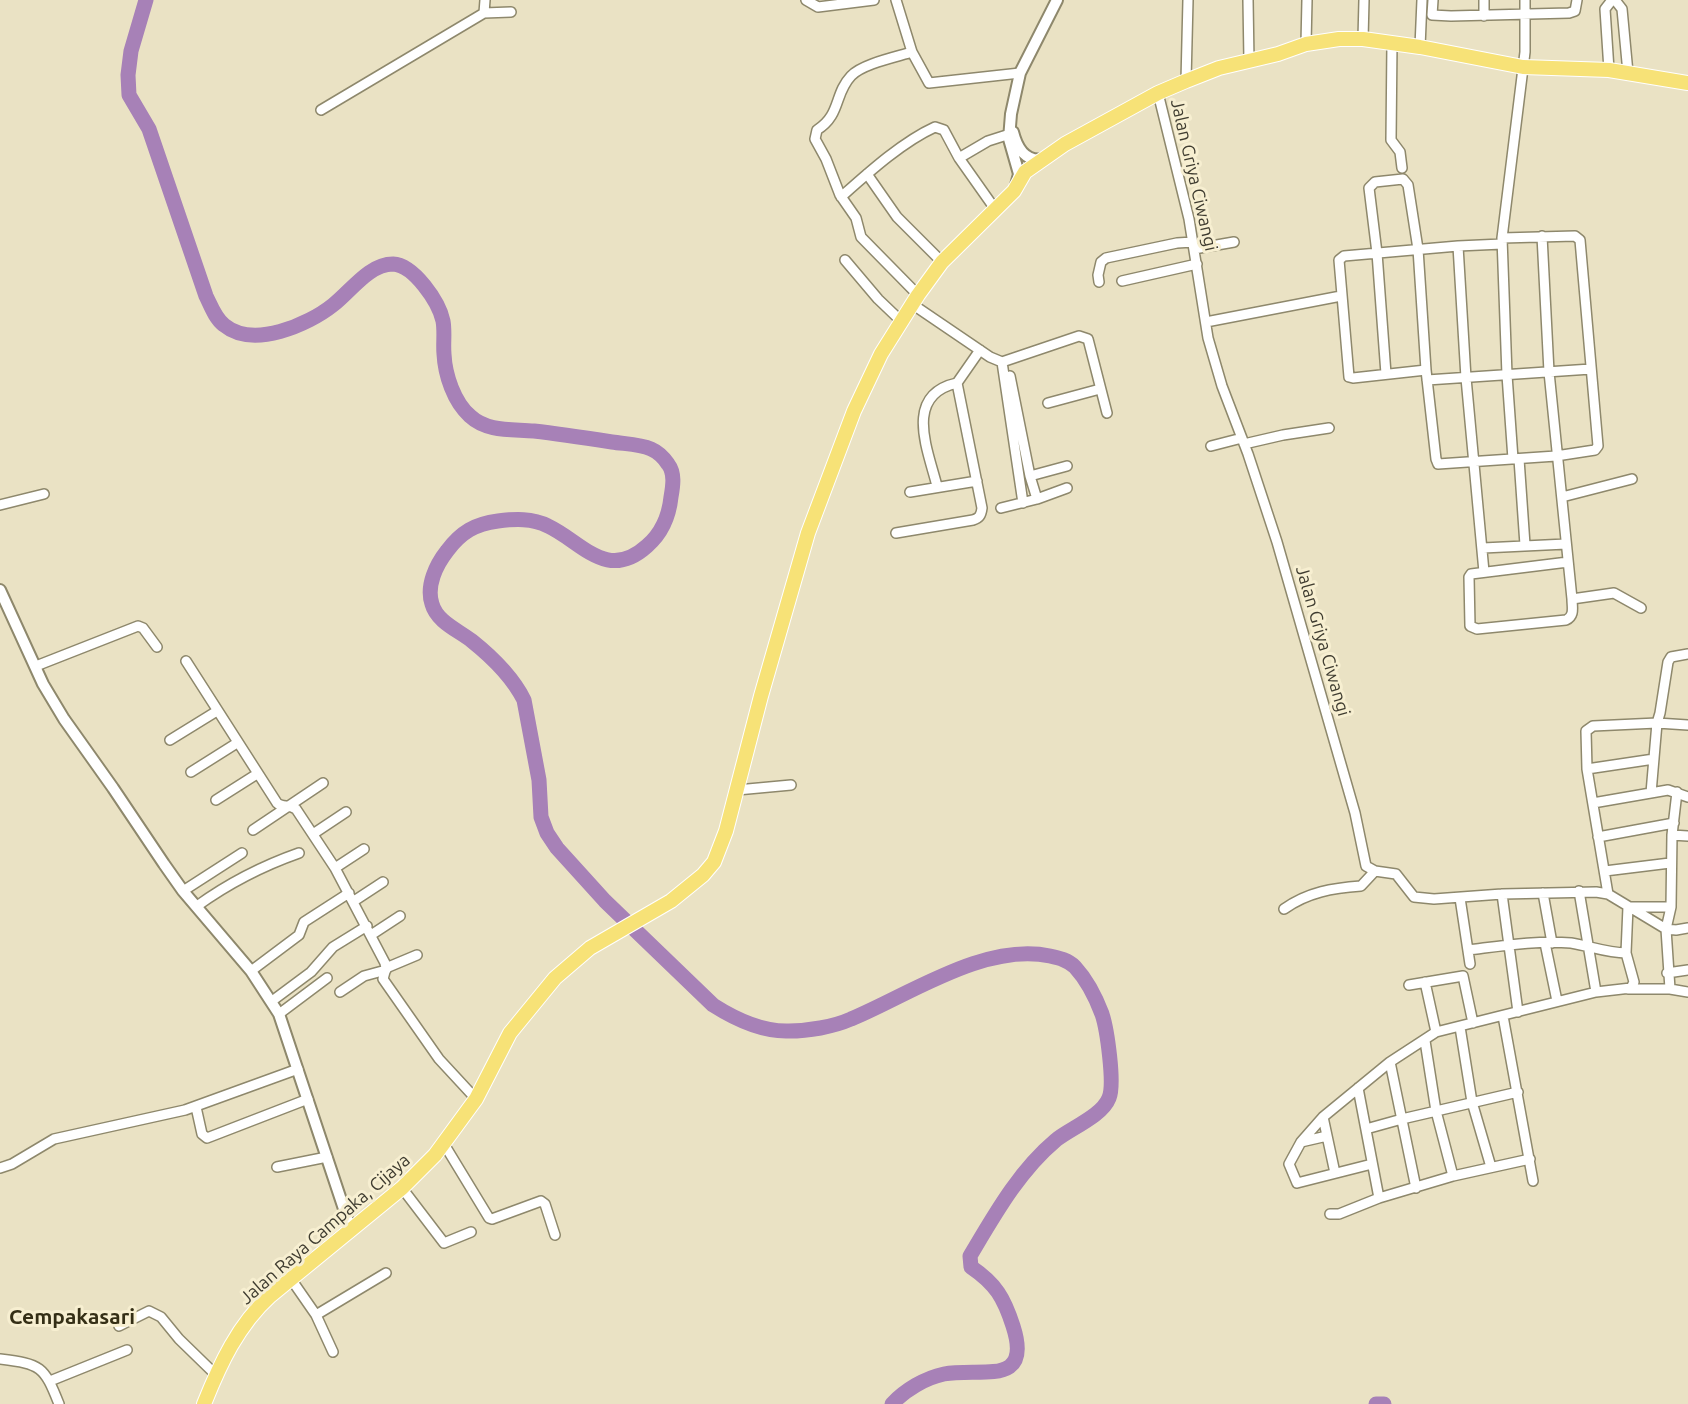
<!DOCTYPE html>
<style>
body{margin:0}
canvas{display:block;background:#eae2c4}
</style>
<canvas width="1688" height="1404"></canvas>
<script>
const c = document.querySelector('canvas').getContext('2d');
c.lineJoin = 'round';
function trace(path, color, width, dash) {
  c.strokeStyle = color;
  c.lineWidth = width;
  c.lineCap = dash ? 'butt' : 'round';
  c.setLineDash(dash || []);
  c.stroke(path);
}
function write(font, color, halo, rows, align = 'center') {
  c.font = font + ' Ubuntu,sans-serif';
  c.lineWidth = 6;
  c.setLineDash([]);
  c.textBaseline = 'middle';
  c.strokeStyle = halo;
  c.fillStyle = color;
  for (const [text, x, y, turn = 0] of rows) {
    c.save();
    c.translate(x, y);
    c.rotate((+turn || 0) * Math.PI / 180);
    c.textAlign = isNaN(turn) ? turn : align;
    if (halo) c.strokeText(text, 0, 0);
    c.fillText(text, 0, 0);
    c.restore();
  }
}
trace(new Path2D(`
 M146 0 131 51 128 75 129 95 149 129 206 296C211 306 215 318 224 325 253 349 308 325 333 305 351 291 369 264 393 264 414 265 439 302 443 321 445 332 443 343 444 354 445 375 454 402 470 416 487 432 512 429 534 431 560 434 586 438 612 442 625 444 640 444 651 449 658 452 664 458 668 464 675 473 673 486 671 497 669 516 662 533 647 546 607 582 582 542 548 526 532 518 515 519 498 521 475 524 461 532 447 551 436 565 426 586 432 604 437 622 458 630 472 641 492 657 513 678 524 700L539 780 541 817 547 833 557 848 605 901 713 1005C735 1019 762 1032 789 1031 808 1031 833 1027 851 1019 909 995 985 942 1050 956 1059 958 1068 960 1075 967 1086 979 1096 998 1102 1014 1107 1029 1115 1084 1109 1098 1102 1116 1071 1128 1056 1140 1019 1171 995 1214 970 1256L971 1267C996 1284 1004 1298 1013 1326 1033 1388 980 1367 944 1374 925 1378 905 1390 892 1404
 M1376 1404H1384`), '#a781b7', 15);
const minor = new Path2D(`
 M806 0 818 7 874 0
 M896 0 912 52 929 83 1020 73
 M1248 0 1249 61
 M1433 0 1432 15 1451 16 1569 13 1575 11 1577 0
 M1615 0 1622 9 1628 73
 M484 13 511 12
 M1484 16V0
 M1363 39 1364 0
 M1392 43 1391 140 1400 152 1402 168
 M1306 44 1307 0
 M1420 47 1422 0
 M912 52C896 57 862 64 851 76 834 94 841 115 817 130L815 139 826 159 840 195 856 218 861 237 918 295
 M1609 70 1605 9 1612 0
 M1186 81 1188 0
 M1158 93 1189 219 1208 338 1222 386 1248 454 1277 542 1355 813 1366 866 1375 871 1396 874 1414 897 1434 899 1502 894 1596 892 1608 894 1666 929 1676 930 1688 928
 M321 110 484 13 485 0
 M959 158 988 141 1013 133
 M867 174 897 217 942 262
 M841 197C868 173 902 142 935 127L944 130 959 158 995 209
 M1542 236 1549 372 1572 599C1572 607 1575 616 1566 620L1477 629 1470 626 1469 577 1471 574 1568 562
 M1458 246 1466 378 1484 572
 M1194 249 1234 242
 M845 260 878 299 901 321
 M1122 281 1197 264
 M1099 282 1098 275 1101 262 1106 258 1177 243 1193 242
 M912 304 990 357 1002 362 1079 336 1088 339 1107 413
 M1206 322 1341 296
 M1002 362 1023 503
 M1426 370 1353 378 1349 377 1339 260 1344 256 1458 246 1502 244
 M1386 374 1377 253 1369 188 1375 182 1403 179 1408 185 1418 249 1426 370 1436 459 1438 464 1556 456 1595 450 1598 446 1580 240 1575 236 1502 238
 M1010 376 1030 476 1037 499
 M1427 380 1591 369
 M1048 403 1100 389
 M1244 444 1283 435 1329 428
 M1211 446 1242 438
 M1513 459 1507 375 1502 238 1525 52V0
 M1519 459 1525 545
 M1030 476 1067 466
 M937 486C928 450 903 395 957 383
 M910 492 977 481
 M1562 497 1632 479
 M0 505 44 494
 M1001 508 1037 499 1067 488
 M896 533 973 520C979 518 981 516 982 508L957 383 980 350
 M1483 548 1566 544
 M1572 599 1614 593 1641 608
 M186 661 277 803C282 808 289 804 296 809L335 868 385 963 386 968 383 979 439 1059 476 1099
 M36 666 138 626 143 628 157 647
 M170 740 217 711
 M1587 769 1654 759
 M191 772 237 743
 M737 790 791 785
 M1651 793 1657 723 1660 713 1668 662 1671 657 1688 654
 M216 800 257 774
 M1593 803 1668 790 1688 797
 M253 830 323 783
 M313 834 346 812
 M1672 835 1688 836
 M1598 837 1674 823
 M335 868 364 849
 M1605 871 1670 863
 M183 891 242 853
 M1579 891 1596 992
 M1543 893 1552 943
 M1502 894 1518 1012
 M1608 894 1587 769 1586 731 1593 726 1657 723 1688 725
 M1460 898 1470 964
 M354 901 383 882
 M197 906C229 883 262 866 299 853
 M1284 909C1308 892 1333 888 1361 886L1375 871
 M371 935 400 916
 M1545 943 1557 1001
 M1468 950C1501 946 1537 940 1571 943 1590 946 1607 953 1626 953
 M386 968 417 955
 M251 971 299 935 304 922 349 893
 M1667 973 1688 970
 M1425 982 1436 1032
 M1409 985 1463 976 1473 1023
 M1628 989H1670L1688 992
 M1670 989 1666 929 1671 907 1672 835 1677 792
 M340 992 364 976 386 970
 M272 1001 311 972 333 947 367 926
 M279 1014 327 978
 M1503 1016 1533 1181
 M1460 1027 1472 1102 1491 1167
 M1425 1041 1436 1111 1453 1176
 M1390 1062 1416 1188
 M1358 1088 1379 1198
 M196 1107 202 1134 207 1138 308 1099
 M1323 1117 1335 1173
 M1366 1129 1402 1119 1518 1092
 M1301 1142 1327 1136
 M444 1144 489 1218 492 1219 541 1201 545 1204 555 1235
 M1372 1164 1297 1183 1289 1164 1301 1142 1323 1117 1390 1062 1436 1032 1596 992 1631 988 1634 982 1626 953 1628 907H1671
 M277 1167 327 1157
 M0 1168 12 1164 54 1139 185 1110 298 1069
 M402 1188 444 1243 471 1232
 M1330 1214H1339L1379 1198 1453 1176 1530 1159
 M291 1279 316 1315 333 1352
 M316 1315 386 1273
 M119 1326 149 1311 161 1317 179 1339 216 1375
 M0 1359C41 1364 44 1366 59 1404
 M50 1381 127 1350`);
const tertiary = new Path2D(`
 M1013 132C1017 148 1026 163 1044 159
 M1016 185 1019 174 1009 139 1011 114 1020 73 1057 0
 M0 590 43 684 64 719 113 788 164 864 183 891 251 971 279 1014 351 1230`);
const primary = new Path2D(`
 M204 1404C220 1364 238 1325 270 1296L402 1188 435 1155 476 1099 510 1033 555 978 590 948 671 901 703 875 714 862 726 831 761 696 808 533 854 411 881 354 918 295 942 262 1014 191 1025 172 1065 144 1158 93 1186 81 1219 68 1278 54 1306 44 1339 39H1363L1420 47 1523 67 1609 70 1688 83`);
trace(minor, '#8e886c', 12);
trace(tertiary, '#8e886c', 14);
trace(primary, '#fff', 16);
trace(minor, '#fff', 9);
trace(tertiary, '#fff', 10);
trace(primary, '#f7e277', 14);
write('18px', '#3f3c30', '#f7efd1', [
 ["Jalan Griya Ciwangi",1194,175,77],
 ["Jalan Griya Ciwangi",1323,641,74],
 ["Jalan Raya Campaka, Cijaya",325,1229,-41]
]);
write('bold 21px', '#352f16', '#f7efd1', [
 ["Cempakasari",72,1317]
]);
</script>
